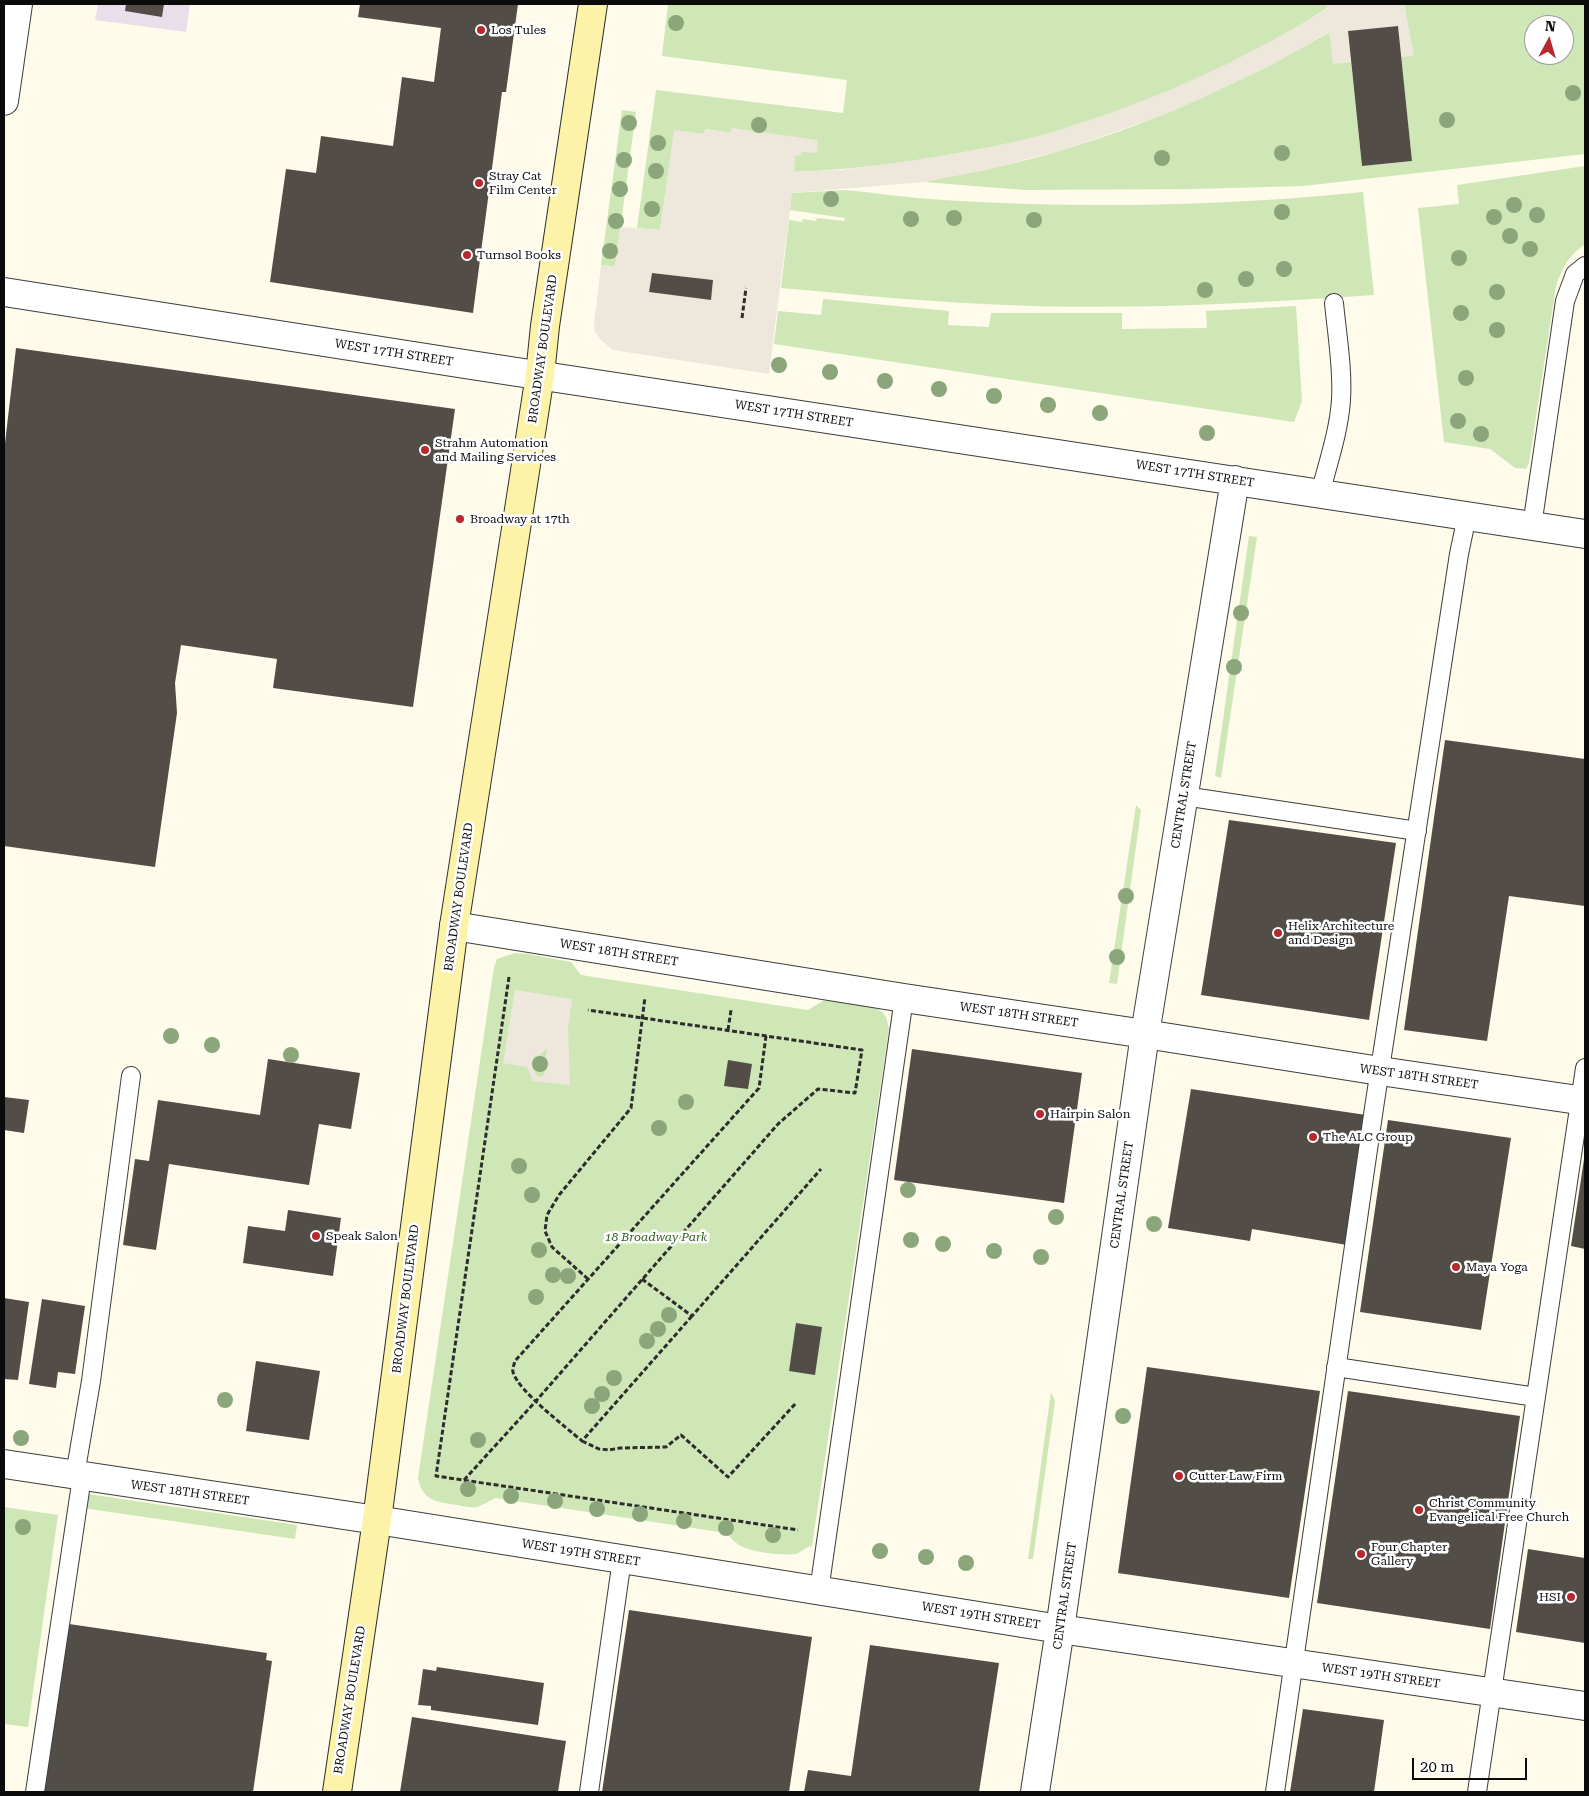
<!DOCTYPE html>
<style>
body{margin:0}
#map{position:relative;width:1589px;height:1796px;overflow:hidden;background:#fefbea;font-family:"Roboto Serif",serif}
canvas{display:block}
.frame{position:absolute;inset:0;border:5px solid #0b0b0b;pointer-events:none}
.north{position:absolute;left:1524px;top:15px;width:50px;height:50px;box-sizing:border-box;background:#fff;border:1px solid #9d9d9d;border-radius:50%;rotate:6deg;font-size:14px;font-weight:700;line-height:20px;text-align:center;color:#0b0b0b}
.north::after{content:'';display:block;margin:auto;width:18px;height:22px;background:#b5292f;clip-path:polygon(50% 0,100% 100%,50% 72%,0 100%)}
.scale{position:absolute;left:1412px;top:1758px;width:115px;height:22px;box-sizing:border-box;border:2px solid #0b0b0b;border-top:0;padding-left:6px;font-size:15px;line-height:18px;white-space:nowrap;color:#0b0b0b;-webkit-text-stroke:4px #fff;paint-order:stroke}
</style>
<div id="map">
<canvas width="1589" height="1796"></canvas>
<div class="frame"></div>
<div class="north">N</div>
<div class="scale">20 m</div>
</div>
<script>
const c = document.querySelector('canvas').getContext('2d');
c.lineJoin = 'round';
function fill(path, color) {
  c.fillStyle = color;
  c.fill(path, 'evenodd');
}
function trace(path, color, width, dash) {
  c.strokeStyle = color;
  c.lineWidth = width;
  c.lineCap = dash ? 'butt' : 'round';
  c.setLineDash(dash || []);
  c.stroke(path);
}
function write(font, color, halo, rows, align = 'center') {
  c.font = font + ' "Roboto Serif",serif';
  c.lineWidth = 5;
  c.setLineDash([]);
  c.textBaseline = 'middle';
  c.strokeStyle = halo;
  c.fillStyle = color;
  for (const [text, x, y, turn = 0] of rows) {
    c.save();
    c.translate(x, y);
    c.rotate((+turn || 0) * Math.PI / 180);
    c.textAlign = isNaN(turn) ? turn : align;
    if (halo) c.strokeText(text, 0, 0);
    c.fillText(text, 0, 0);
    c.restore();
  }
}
fill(new Path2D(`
 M98 4H190L186 32 95 20Z`), '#e9dfea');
fill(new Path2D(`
 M668 4H1326L1327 8C1244 63 1136 110 1040 136 1014 143 986 148 959 153 904 163 849 170 793 172L795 155 732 129 731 133 705 129 704 134 675 131 660 230 637 228 656 90 843 113 847 80 662 56Z
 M1404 4H1585V154L1303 186 1193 189 1024 190 924 182C973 172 1022 163 1069 148 1161 120 1247 79 1330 32L1333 63 1351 62 1362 166 1412 161 1401 57 1413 55ZM1534 25H1564V55H1534Z
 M622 110 636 112 615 267 601 265Z
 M1585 166V244C1568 257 1563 266 1556 286L1529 463 1526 469 1515 468 1490 449 1444 442 1418 208 1459 204 1457 185Z
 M845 190C877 193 910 198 943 200 1081 209 1225 206 1363 192L1374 295C1244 304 1114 311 985 304 917 301 849 294 781 288L789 220 802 222 803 219 816 221 817 218 844 221 845 218 790 210 791 193Z
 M823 299 949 311 948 325 989 327 991 313H1122V329L1207 328 1206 311 1296 306 1302 401 1294 422 774 344 778 311 821 315Z
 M1249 536 1257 537 1221 778 1215 776Z
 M1136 805 1141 810 1117 984 1109 983Z
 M515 953 528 954 571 962 581 975 808 1010 821 1002 827 1000C841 1002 875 1003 884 1014 887 1018 888 1024 889 1029L812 1546C805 1547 801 1553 795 1554 783 1556 751 1552 741 1546 735 1543 731 1538 726 1533L495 1498C489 1501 483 1505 477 1507 470 1508 463 1506 457 1505 437 1502 422 1501 418 1478L494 967 497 959Z
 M1051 1392 1055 1401 1033 1559H1028Z
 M88 1494 297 1525 295 1539 83 1508Z
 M4 1507 58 1515 28 1727 4 1724Z`), '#cfe7b6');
fill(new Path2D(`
 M1326 4H1404L1414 55 1401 57 1398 26 1348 31 1351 62 1333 64 1329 32 1270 66 1171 112 1069 148 990 169 924 182 792 193 769 374 613 350 601 340 595 332 594 324 601 265 615 267 620 227 660 230 674 130 704 134 705 129 731 133 732 128 818 140 817 153 802 152 801 156 795 155 794 172 839 170 916 160 977 150 1040 136 1108 114 1170 90 1227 64 1275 39 1327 9ZM652 273 713 280 711 300 650 292Z
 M515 990 572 999 568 1029 570 1085 533 1081 527 1067 503 1063ZM547 1048 545 1067 547 1068 542 1077 537 1076 532 1068 534 1056 540 1055Z`), '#ede8db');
fill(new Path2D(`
 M126 4H164L162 17 125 11Z
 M360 4H518L506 92H502L473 313 270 282 286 169 316 173 321 136 393 146 402 77 434 82 441 28 358 17Z
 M1398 26 1412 161 1362 166 1348 31Z
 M652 273 713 280 711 300 649 292Z
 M16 348 455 409 413 707 273 688 277 659 181 645 175 683 177 713 155 867 4 846V452Z
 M1445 740 1585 759V906L1509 896 1487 1041 1404 1030Z
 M1229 820 1396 843 1369 1020 1201 995Z
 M912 1049 1082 1073 1064 1203 894 1180Z
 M268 1059 360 1073 351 1129 319 1124 309 1185 169 1164 156 1250 123 1245 135 1159 149 1161 158 1100 260 1115Z
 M728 1060 752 1064 748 1089 724 1086Z
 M1191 1089 1366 1115 1347 1245 1252 1229 1250 1241 1168 1228Z
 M4 1097 29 1100 24 1133 4 1130Z
 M1388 1120 1511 1138 1481 1330 1360 1312Z
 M1584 1159H1585V1249L1571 1246Z
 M288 1210 341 1218 333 1276 243 1263 248 1226 285 1231Z
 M4 1298 29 1302 18 1380 4 1379Z
 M42 1299 85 1306 75 1374 58 1372 56 1388 29 1384Z
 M796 1323 822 1327 815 1375 789 1371Z
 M256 1361 320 1371 309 1440 246 1431Z
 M1147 1367 1320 1391 1289 1598 1118 1573Z
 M1348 1391 1520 1416 1490 1629 1317 1603Z
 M1528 1549 1585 1558V1643L1516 1632Z
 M629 1610 812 1637 789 1792H602Z
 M69 1624 267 1653 266 1660 272 1661 253 1792H44Z
 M870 1645 999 1663 979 1792H804L808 1770 851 1776Z
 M437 1667 544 1683 538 1725 431 1710V1706L418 1705 423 1669 436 1671Z
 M1303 1709 1384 1720 1374 1792H1290Z
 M412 1717 566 1741 558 1792H400Z`), '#534d48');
const service = new Path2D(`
 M1320 494C1328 463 1339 431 1341 400 1343 368 1337 335 1334 303
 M1532 526 1565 301 1575 274 1585 266
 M1184 796 1417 831
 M1336 1367 1536 1397
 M75 1475 91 1381 131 1076
 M819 1591 904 998
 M35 1792 82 1477
 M589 1792 622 1559
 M1275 1792 1374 1108 1459 554 1467 516
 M1477 1792 1585 1068`);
const minor = new Path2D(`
 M4 101 18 4
 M4 292 471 365 1585 534
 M454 926 904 998 1145 1034 1380 1071 1585 1101
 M4 1464 377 1520 1060 1629 1585 1706
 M1035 1792 1060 1629 1145 1034 1235 480`);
const secondary = new Path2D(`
 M337 1792 377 1520 454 926 540 375 545 326 593 4`);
trace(service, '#3e3e3e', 20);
trace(minor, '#3e3e3e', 30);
trace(secondary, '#2d2d2d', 30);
trace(new Path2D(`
 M742 318 746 288
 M509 977 436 1476 798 1530
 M728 1030 731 1010
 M588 1279 552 1247 545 1231 547 1215 559 1195 631 1108 645 997
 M642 1279 692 1316 821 1169
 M692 1316 582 1441C566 1427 518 1391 513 1372 512 1369 514 1365 515 1361L759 1088 766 1036
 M582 1441 599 1449 609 1450 620 1448 666 1447 681 1435 728 1477 796 1403
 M464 1480 536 1401 778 1124 818 1089 855 1093 862 1050 588 1010`), '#2d2d2d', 3, [5, 2.5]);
trace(service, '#fff', 18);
trace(minor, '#fff', 28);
trace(secondary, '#fcf3a8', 28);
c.fillStyle = '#8aa67a';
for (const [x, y] of [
 [676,23],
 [1573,93],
 [1447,120],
 [629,123],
 [759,125],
 [658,143],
 [1282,153],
 [1162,158],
 [624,160],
 [656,171],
 [620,189],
 [831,199],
 [1514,205],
 [652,209],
 [1282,212],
 [1537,215],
 [1494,217],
 [954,218],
 [911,219],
 [1034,220],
 [616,221],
 [1510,236],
 [1530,249],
 [610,251],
 [1459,258],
 [1284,269],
 [1246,279],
 [1205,290],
 [1497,292],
 [1461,313],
 [1497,330],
 [779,365],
 [830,372],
 [1466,378],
 [885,381],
 [939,389],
 [994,396],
 [1048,405],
 [1100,413],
 [1458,421],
 [1207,433],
 [1481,434],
 [1241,613],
 [1234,667],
 [1126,896],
 [1117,957],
 [171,1036],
 [212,1045],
 [291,1055],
 [540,1064],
 [686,1102],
 [659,1128],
 [519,1166],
 [908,1190],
 [532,1195],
 [1056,1217],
 [1154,1224],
 [911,1240],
 [943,1244],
 [539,1250],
 [994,1251],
 [1041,1257],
 [553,1275],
 [568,1276],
 [536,1297],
 [669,1315],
 [658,1329],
 [647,1341],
 [614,1378],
 [602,1394],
 [225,1400],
 [592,1406],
 [1123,1416],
 [21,1438],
 [478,1440],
 [468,1489],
 [511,1496],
 [555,1501],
 [597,1509],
 [640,1514],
 [684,1521],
 [23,1527],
 [726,1528],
 [773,1535],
 [880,1551],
 [926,1557],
 [966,1563]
]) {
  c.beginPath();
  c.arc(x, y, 8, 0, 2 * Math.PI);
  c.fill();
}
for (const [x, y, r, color] of [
 [481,30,5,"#b5292f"],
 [479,183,5,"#b5292f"],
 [467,255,5,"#b5292f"],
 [425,450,5,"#b5292f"],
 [460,519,5,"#b5292f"],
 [1278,933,5,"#b5292f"],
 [1040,1114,5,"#b5292f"],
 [1313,1137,5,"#b5292f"],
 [316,1236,5,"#b5292f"],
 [1456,1267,5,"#b5292f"],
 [1179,1476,5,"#b5292f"],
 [1419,1510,5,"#b5292f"],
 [1361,1554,5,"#b5292f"],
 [1571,1597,5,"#b5292f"]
]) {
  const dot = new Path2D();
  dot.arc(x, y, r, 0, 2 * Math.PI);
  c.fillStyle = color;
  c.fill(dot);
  trace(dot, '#fff', 2);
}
write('12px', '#0b0b0b', '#fff', [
 ["Los Tules",491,30],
 ["Stray Cat",489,176],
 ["Film Center",489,190],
 ["Turnsol Books",477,255],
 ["Strahm Automation",435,443],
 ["and Mailing Services",435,457],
 ["Broadway at 17th",470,519],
 ["Helix Architecture",1288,926],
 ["and Design",1288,940],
 ["Hairpin Salon",1050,1114],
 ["The ALC Group",1323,1137],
 ["Speak Salon",326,1236],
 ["Maya Yoga",1466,1267],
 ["Cutter Law Firm",1189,1476],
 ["Christ Community",1429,1503],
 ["Evangelical Free Church",1429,1517],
 ["Four Chapter",1371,1547],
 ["Gallery",1371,1561],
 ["HSI",1561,1597,"right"]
], 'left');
write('12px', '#0b0b0b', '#fff', [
 ["BROADWAY BOULEVARD",543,349,-82],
 ["WEST 17TH STREET",394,353,9],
 ["WEST 17TH STREET",794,414,9],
 ["WEST 17TH STREET",1195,474,9],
 ["CENTRAL STREET",1184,795,-81],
 ["BROADWAY BOULEVARD",459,897,-82],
 ["WEST 18TH STREET",619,953,9],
 ["WEST 18TH STREET",1019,1015,8],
 ["WEST 18TH STREET",1419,1077,8],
 ["CENTRAL STREET",1122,1195,-82],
 ["BROADWAY BOULEVARD",406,1299,-83],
 ["WEST 18TH STREET",190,1493,8],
 ["WEST 19TH STREET",581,1553,9],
 ["CENTRAL STREET",1065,1596,-82],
 ["WEST 19TH STREET",981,1616,9],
 ["WEST 19TH STREET",1381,1676,8],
 ["BROADWAY BOULEVARD",350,1700,-81]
]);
write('italic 12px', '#2c601f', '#fff', [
 ["18 Broadway Park",656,1237]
]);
</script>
